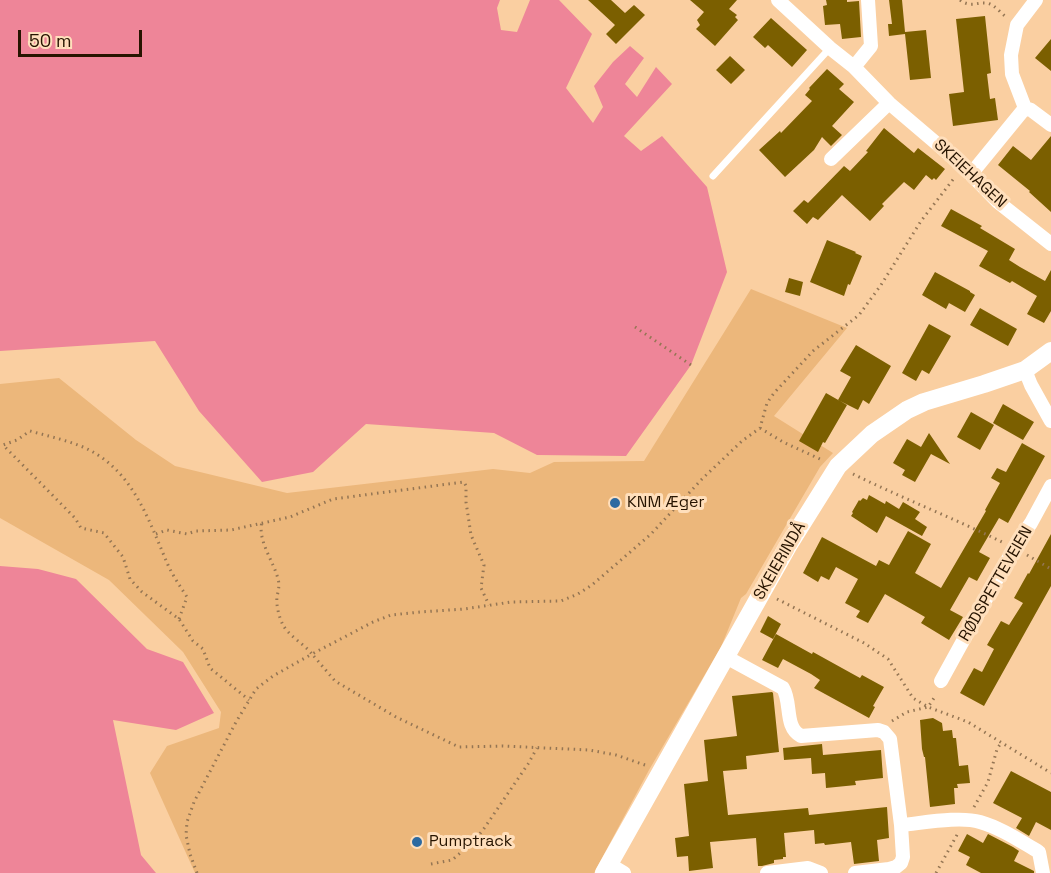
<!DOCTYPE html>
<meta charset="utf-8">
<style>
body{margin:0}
#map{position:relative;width:1051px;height:873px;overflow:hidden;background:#facfa1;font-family:"Space Grotesk",sans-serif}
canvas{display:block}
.scale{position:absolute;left:18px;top:30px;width:124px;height:27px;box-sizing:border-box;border:3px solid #271400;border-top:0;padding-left:8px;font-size:18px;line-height:21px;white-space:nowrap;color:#271400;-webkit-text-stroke:4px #ffdfbc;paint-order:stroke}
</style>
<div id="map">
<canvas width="1051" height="873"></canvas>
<div class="scale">50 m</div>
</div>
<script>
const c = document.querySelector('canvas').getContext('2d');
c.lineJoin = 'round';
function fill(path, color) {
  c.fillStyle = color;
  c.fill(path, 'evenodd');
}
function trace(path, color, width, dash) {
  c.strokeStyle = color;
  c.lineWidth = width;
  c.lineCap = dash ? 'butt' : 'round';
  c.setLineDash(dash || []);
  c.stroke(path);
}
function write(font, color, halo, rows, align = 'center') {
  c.font = font + ' "Space Grotesk",sans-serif';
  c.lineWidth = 6;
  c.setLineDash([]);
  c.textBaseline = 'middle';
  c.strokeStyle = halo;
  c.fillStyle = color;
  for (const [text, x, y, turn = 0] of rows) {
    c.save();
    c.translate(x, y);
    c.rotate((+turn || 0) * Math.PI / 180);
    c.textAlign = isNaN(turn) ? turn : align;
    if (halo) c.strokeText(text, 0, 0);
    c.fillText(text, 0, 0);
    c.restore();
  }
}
fill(new Path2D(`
 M751 289 847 328 774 416 833 453 820 467 746 594 741 598 721 647 649 770 594 873H195L150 773 167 746 219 728 221 712 183 652 109 580 0 518V384L59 378 136 440 175 466 287 493 493 469 530 473 554 462 644 461Z`), '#ecb77b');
fill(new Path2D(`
 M0 0H500L497 8 501 30 517 32 530 0H559L592 34 566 88 593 123 603 107 594 86 613 62 630 46 644 58 625 84 637 97 656 67 672 84 624 136 641 151 662 136 707 187 727 272 691 365 626 456 537 455 494 433 366 424 313 472 262 482 199 411 155 341 0 351Z
 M0 566 38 569 76 579 147 649 183 662 214 713 176 730 113 720 141 855 156 873H0Z`), '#ee8598');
fill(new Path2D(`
 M588 0H611L625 13 634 5 645 15 616 44 606 34 615 25Z
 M690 0H737L729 9 737 15 735 17 738 20 715 46 696 29 700 25 697 20 704 12Z
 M826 0H847V2L859 1 861 37 842 39 840 24 825 25 823 6 827 5Z
 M889 0H902L905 32 926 30 931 78 910 80 905 34 889 36 888 24H892Z
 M985 16 991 73 987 74 990 99 995 98 998 120 953 126 949 94 964 92 956 19Z
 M771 18 807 50 792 67 768 45 765 48 753 37Z
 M1051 39V71L1035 58Z
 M730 56 745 70 731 84 716 70Z
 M827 69 844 84 839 89 854 102 832 126 842 135 831 146 822 137 814 150 785 177 759 150 780 131 781 133 812 101 805 95 810 89 809 88Z
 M884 128 914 153 918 148 945 169 936 180 934 178 932 180 926 175 914 190 904 182 882 204 884 206 870 221 842 195 818 220 813 217 807 224 793 211 804 200 808 203 844 166 850 171 868 152 866 151Z
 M1051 136V212L1029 192 1030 191 998 165 1013 146 1031 160Z
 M951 209 982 226 980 228 1015 249 1009 260 1020 267 1045 281 1051 270V311L1044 323 1027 314 1037 296 1012 281 1010 283 979 266 988 251 941 226Z
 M827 240 856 252 855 253 862 256 850 285 848 284 844 296 810 282Z
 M935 272 970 291V292L975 295 965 312 949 303 946 309 922 295Z
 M789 278 803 282 800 296 785 292Z
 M980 308 1017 329 1008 346 970 325Z
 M929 324 951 336 929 374 922 370 916 381 902 373Z
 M856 345 891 366 869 404 863 400 858 410 838 400 851 377 840 371Z
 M826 393 847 405 825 443 823 442 818 452 799 441Z
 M1003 404 1034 422 1023 440 993 423Z
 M971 412 994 425 980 450 957 437Z
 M929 433 950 464 931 454 915 482 902 475 905 470 893 463 907 439 921 447Z
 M1022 443 1045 456 1008 523 999 518 979 552 990 558 977 581 969 577 950 610 963 617 949 640 921 623 925 617 885 594 868 623 856 617 860 611 845 603 858 579 836 567 829 580 821 576 818 582 803 573 822 537 876 566 879 560 889 565 908 531 931 544 915 573 941 588 986 511 985 510 1000 483 991 478 997 468 1006 472Z
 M869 495 885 504 886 501 899 509 903 502 920 512 915 519 927 527 922 536 886 516 877 533 851 516 853 513 852 512 859 500 860 501 863 498 867 500Z
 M1051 534V586L984 706 960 693 974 668 982 672 994 649 987 645 1001 621 1009 625 1023 603 1014 598 1028 573 1029 574Z
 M768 616 781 624 773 639 760 632Z
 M776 634 812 654 813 652 860 678 862 675 884 687 873 706 875 707 869 718 814 688 820 680 811 674 783 659 778 668 762 660Z
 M772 692 773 693 779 752 746 756 747 769 723 771 728 815 808 808 809 815 887 807 889 838 877 840 879 861 854 864 851 842 825 845 824 843 815 844 814 830 784 833 786 857H783V859L774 860V863L762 866H758L756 838 710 842 713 868 689 871 688 856 677 857 675 838 689 836 684 784 708 781 704 740 737 736 732 696Z
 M933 718 942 723 943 731 952 730 953 738H956L959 766 968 765 970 783 957 784 958 788H954L955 804 930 807 925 757H924L922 749 920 720Z
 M822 744 823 755 881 750 883 778 855 781 856 785 826 788 825 773 812 774 811 758 784 760 783 748Z
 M1011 771 1051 792V830L1036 822 1029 836 1016 828 1022 818 993 803Z
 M967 834 983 843 988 834 1013 847 1019 851 1014 861 1034 871V873H981L966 865 970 857 958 851Z`), '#7b5f00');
trace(new Path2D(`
 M960 0C972 9 979 0 990 4 995 6 1001 13 1006 17
 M635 327 691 365
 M760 428 783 442 822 460
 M853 474C902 498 953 518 1002 542
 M156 534 167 530 187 534 196 531 231 530 290 517 333 499 464 482 466 486V502L471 535 484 565 481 588 489 605
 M1027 555 1051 569
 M777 599 864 643 888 659 913 698 928 707 968 722 1051 773
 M179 619 187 597C180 586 173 576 168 565 148 519 133 469 83 447 66 440 48 436 30 431L17 440 3 445 75 518 81 528 104 533 123 557 130 579 142 592 179 619 193 641 203 649 210 668 249 700
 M892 721 907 712 928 707 936 695
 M645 765 616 755 589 750 503 746 459 747 396 717 335 681 312 654 373 622 391 615 420 612 464 609 511 602 561 601 578 594 592 585 651 534 702 479 742 441 760 428 767 403 774 393 813 351 859 315 881 285 921 221 955 177
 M974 807 988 782 997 749 1001 743
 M431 864 452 860 473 842 483 830 528 764 537 748
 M197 873 190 854 186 835 187 822 194 802 236 722 256 689 273 676 312 654C304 644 289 636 283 625 279 617 276 605 277 597 278 591 280 586 278 579 274 562 257 540 262 522
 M936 873 958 833`), '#947553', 3, [1.5, 4.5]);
trace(new Path2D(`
 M713 176 830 48`), '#fff', 7);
trace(new Path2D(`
 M778 0 830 48 854 67 889 103 963 166 998 202 1051 244
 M1036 0 1017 25 1011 55 1012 74 1025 108 1031 110 1051 125
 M854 67 871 46 868 0
 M831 159 889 103
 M971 174 1025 108
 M1025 370 1031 385 1051 421
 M726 657 783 688C792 703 784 727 801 736L878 730 884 732 890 739 901 825 903 857 901 863 896 867 889 869 855 873
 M941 681 1014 548 1031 523 1051 486
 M901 825C923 823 960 816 980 822 1001 828 1020 841 1039 852L1043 873
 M609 864 624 873
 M767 873 808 868 821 873`), '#fff', 14);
trace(new Path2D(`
 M604 873 788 546 838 466 872 434 907 410 924 402 984 384 1025 370 1051 351`), '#fff', 18);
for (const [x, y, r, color] of [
 [615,503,6,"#2d6aa1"],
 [417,842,6,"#2d6aa1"]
]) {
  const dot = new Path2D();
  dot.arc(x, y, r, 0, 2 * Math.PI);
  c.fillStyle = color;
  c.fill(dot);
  trace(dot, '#ffdfbc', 2);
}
write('16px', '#271400', '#ffdfbc', [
 ["SKEIEHAGEN",970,174,43],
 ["SKEIERINDÅ",780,561,-60],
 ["RØDSPETTEVEIEN",996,584,-60]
]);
write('16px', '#271400', '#ffdfbc', [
 ["KNM Æger",627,503],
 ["Pumptrack",429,842]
], 'left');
</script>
